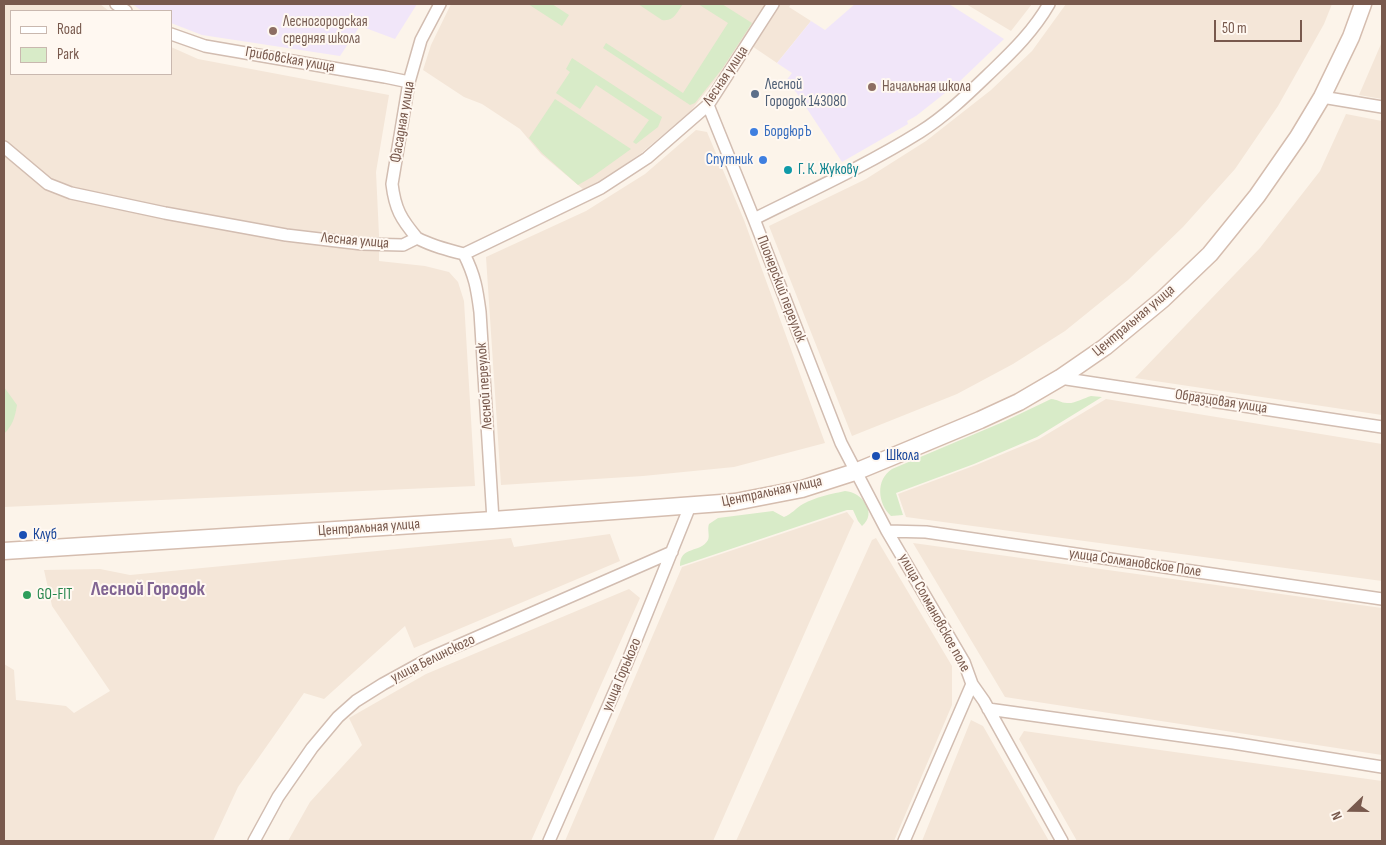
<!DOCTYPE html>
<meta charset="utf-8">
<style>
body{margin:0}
#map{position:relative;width:1386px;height:845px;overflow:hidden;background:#fcf4ea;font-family:"Sofia Sans Condensed",sans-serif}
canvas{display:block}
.frame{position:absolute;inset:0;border:5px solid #78594d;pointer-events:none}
.legend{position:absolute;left:10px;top:10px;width:162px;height:65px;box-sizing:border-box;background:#fff8f1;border:1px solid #c9b8af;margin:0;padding:6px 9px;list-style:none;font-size:15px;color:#78594d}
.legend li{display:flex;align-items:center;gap:10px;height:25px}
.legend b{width:25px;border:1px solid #c9b8af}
.north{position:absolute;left:1326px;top:785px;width:50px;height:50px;-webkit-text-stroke:4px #fff8f1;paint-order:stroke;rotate:248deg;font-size:14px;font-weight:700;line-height:20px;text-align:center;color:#78594d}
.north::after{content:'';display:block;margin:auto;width:18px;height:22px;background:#78594d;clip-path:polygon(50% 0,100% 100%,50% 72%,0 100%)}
.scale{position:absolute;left:1214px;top:20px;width:88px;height:22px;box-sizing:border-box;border:2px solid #78594d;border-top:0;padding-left:6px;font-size:15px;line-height:18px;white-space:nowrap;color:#78594d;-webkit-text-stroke:4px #fff8f1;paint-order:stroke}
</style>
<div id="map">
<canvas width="1386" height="845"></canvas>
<div class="frame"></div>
<ul class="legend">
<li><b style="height:6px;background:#fff"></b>Road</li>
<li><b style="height:14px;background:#d8ebc8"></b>Park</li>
</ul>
<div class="north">N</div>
<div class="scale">50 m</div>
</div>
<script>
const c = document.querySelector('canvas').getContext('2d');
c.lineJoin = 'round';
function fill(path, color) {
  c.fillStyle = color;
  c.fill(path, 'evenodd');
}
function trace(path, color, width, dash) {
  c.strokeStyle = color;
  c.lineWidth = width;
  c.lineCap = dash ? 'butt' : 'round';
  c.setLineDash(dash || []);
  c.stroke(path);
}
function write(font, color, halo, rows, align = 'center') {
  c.font = font + ' "Sofia Sans Condensed",sans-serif';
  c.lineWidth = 4;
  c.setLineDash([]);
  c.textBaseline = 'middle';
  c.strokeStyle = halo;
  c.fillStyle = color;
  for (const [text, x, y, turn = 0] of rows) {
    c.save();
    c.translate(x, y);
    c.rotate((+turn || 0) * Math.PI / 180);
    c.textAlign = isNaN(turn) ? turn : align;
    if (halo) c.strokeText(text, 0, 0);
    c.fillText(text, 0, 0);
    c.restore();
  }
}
fill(new Path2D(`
 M4 4H100L109 11H11V74H171V47L198 59 389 95 376 172 379 235V261L425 266 449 272 458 282 464 301 475 486 4 507Z
 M451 4H791L789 7 811 21 777 63 743 40 727 65 690 112 640 154 597 184 584 190 541 154 520 129 482 104 464 97 423 70 431 45Z
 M966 4H1032L1011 31Z
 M1066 4H1332L1324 24 1278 106 1235 169 1183 227 1128 280 1065 331 1013 364 957 394 852 436 769 226 866 179 926 141 991 90 1032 51Z
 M1382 40V99L1359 95 1381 44Z
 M1346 114 1382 121V415L1135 378 1260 248 1320 171Z
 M696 130 707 132 744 220 825 443 734 467 643 476 501 485 486 257 586 211 645 174Z
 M1106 399 1382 444V581L906 517 898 494 976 465 1039 439Z
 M847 512 854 521 713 841H565L682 567Z
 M610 534 620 561 414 648 405 626 324 699 304 693 238 787 213 841H4V664L14 670 16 700 66 706 74 713 110 691 52 606 44 570 100 569 130 575 511 538 514 547Z
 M876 538 952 666V705L894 841H736L872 540Z
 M913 543 1382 608V755L1005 697Z
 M629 589 640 598 531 841H288L310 802 362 745 349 718 426 674Z
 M971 720 983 726 1049 841H922Z
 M1024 731 1382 781V841H1077L1019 739Z`), '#f4e6d8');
fill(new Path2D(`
 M132 4H417L395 39 360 26 340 56 202 35 171 23V11H142Z
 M855 4H949L1004 39 959 82 916 116 907 121 908 124 842 162 796 92 785 82 792 73 777 63 811 21 825 30Z`), '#f1e6f9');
fill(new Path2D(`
 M528 4H552L569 15 562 26Z
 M638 4H683C677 12 674 22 662 20Z
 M698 4H722L752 23 722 69 695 103 690 105 603 48 606 43 683 93 728 23Z
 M572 58 662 117 658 127 636 144 633 142 649 120 596 85 580 109 556 93 570 72 566 69Z
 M555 99 631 149 592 177 578 185 542 153 529 138Z
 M4 387 17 405C15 417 13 425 4 434Z
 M1091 396 1102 397 1037 437 974 464 896 493 903 515 891 516C878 504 875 480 892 469L1003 422 1051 399C1057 399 1061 403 1067 403 1074 404 1084 398 1091 396Z
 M845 491C862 492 878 513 862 526L858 521 853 510H847L680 566C680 545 700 554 708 540 710 536 707 529 709 524L718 518 773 511 784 517C792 514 796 508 803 504 816 497 831 494 845 491Z`), '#d8ebc8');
const street = new Path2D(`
 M116 4 126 11
 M171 34 205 46 385 77 409 82
 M1322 97 1382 107
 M708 105 754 219 841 443 887 531 964 662 972 684 984 701 1062 841
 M4 147 48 184 71 193 165 213 286 235 362 244 403 245 417 238C432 246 448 250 464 254L601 188 647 158 708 105 773 4
 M754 219C810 191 867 165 920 132 947 115 970 92 993 70 1014 50 1034 30 1049 4
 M417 238C401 219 395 209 392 184L409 82 421 40 440 4
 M464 254C475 276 477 289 480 312L493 520
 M1060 378 1382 427
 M887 531 926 532 1382 599
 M988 709 1233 743 1382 767
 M254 841 278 797 312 748 338 717 356 701 383 684 434 656 672 552
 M549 841 624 670 690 506
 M904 841 972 684`);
const secondary = new Path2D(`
 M4 551 493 520 735 502 802 489 855 472 889 458 980 420 1019 402 1060 378 1105 347 1163 299 1210 254 1257 196 1298 137 1322 97 1351 37 1363 4`);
trace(street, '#d2bdb1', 14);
trace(secondary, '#d5bdaf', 19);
trace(street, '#fff', 11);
trace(secondary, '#fff', 16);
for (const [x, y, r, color] of [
 [273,31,5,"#8d6e63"],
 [872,87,5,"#8d6e63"],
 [755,94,5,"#5c6f8a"],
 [754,132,5,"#3f7fe0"],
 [763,160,5,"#3f7fe0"],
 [788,170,5,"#0f9aa8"],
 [876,456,5,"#1a4fb4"],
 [23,535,5,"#1a4fb4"],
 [27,595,5,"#2e9e5b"]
]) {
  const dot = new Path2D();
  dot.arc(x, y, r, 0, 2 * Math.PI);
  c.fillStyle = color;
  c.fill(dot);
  trace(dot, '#fff8f1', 2);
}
write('15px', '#785e54', '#fff8f1', [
 ["Лесногородская",283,22],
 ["средняя школа",283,39],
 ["Начальная школа",882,87]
], 'left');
write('15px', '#78594d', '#fff8f1', [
 ["Грибовская улица",290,60,10],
 ["Лесная улица",726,76,-56],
 ["Фасадная улица",403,122,-80],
 ["Лесная улица",355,241,5],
 ["Пионерский переулок",781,289,69],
 ["Центральная улица",1134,321,-40],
 ["Лесной переулок",485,386,-94],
 ["Образцовая улица",1221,402,9],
 ["Центральная улица",772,492,-12],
 ["Центральная улица",369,528,-4],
 ["улица Солмановское Поле",1135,563,8],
 ["улица Солмановское поле",934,613,61],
 ["улица Белинского",433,659,-26],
 ["улица Горького",622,675,-67]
]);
write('15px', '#4e5e75', '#fff8f1', [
 ["Лесной",765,85],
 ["Городок 143080",765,102]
], 'left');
write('15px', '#366cbe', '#fff8f1', [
 ["БордюрЪ",764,132],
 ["Спутник",753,160,"right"]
], 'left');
write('15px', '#0d838f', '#fff8f1', [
 ["Г. К. Жукову",798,170]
], 'left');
write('15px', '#164399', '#fff8f1', [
 ["Школа",886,456],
 ["Клуб",33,535]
], 'left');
write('15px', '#27864d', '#fff8f1', [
 ["GO-FIT",37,595]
], 'left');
write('bold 20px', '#816593', '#fff8f1', [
 ["Лесной Городок",148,590]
]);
</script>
